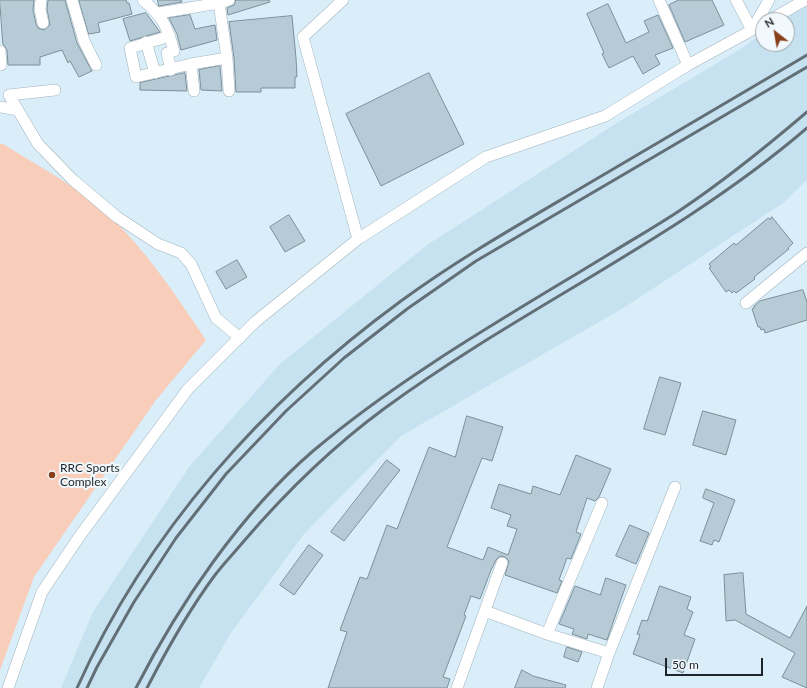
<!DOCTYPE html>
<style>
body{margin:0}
#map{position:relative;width:807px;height:688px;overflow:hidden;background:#d9eef9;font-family:Lato,sans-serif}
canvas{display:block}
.north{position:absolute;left:755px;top:12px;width:40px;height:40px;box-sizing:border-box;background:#f1f9fe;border:1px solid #9da4a9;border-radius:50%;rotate:329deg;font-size:11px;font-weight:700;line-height:16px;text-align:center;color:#1e252a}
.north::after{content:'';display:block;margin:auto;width:14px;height:18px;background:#87401b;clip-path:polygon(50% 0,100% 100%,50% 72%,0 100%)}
.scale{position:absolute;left:665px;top:658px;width:98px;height:18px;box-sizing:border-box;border:2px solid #1e252a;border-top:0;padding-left:5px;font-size:12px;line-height:14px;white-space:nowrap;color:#1e252a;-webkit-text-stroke:3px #f1f9fe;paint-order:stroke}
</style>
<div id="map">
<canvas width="807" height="688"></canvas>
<div class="north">N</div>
<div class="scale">50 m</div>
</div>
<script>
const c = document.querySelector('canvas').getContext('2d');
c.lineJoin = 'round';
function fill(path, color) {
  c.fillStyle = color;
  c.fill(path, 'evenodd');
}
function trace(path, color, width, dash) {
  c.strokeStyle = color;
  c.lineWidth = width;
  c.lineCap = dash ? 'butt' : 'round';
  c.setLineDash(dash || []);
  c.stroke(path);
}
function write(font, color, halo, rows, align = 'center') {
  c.font = font + ' Lato,sans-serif';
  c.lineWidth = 4;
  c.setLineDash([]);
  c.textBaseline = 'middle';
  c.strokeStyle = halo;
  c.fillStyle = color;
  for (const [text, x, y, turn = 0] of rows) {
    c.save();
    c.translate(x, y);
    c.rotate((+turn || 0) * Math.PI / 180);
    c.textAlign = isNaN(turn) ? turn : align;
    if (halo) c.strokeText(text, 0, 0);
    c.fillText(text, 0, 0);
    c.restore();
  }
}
fill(new Path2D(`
 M807 2V180L783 203 625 307 401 436 304 534 231 633 199 688H61L93 612 189 467 280 364 427 245 620 121 739 50 763 33V44H787V20H781Z`), '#c6e2f1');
fill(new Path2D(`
 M0 144H3C32 162 61 178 88 198 137 235 172 290 206 340L156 400 34 577 0 670Z`), '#f8cdb9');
const building = new Path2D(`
 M0 0H34L33 10 36 24 38 28 44 30 50 25 47 9 48 0H65L77 43 92 71 79 77 70 61 68 63 62 50 40 57V65H8L7 50 3 44Z
 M79 0H126L127 3H129L132 14 98 23 100 32 89 34Z
 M158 0H181L182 2 159 6Z
 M236 0H269L270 2 228 15 227 8 234 5Z
 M679 0H712L724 25 685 42 669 5Z
 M608 4 626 43 649 32 644 21 658 15 673 48 655 55 660 64 643 74 633 56 609 68 602 54 604 53 587 14Z
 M146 13 160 32 130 41 123 19Z
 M190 15 195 29 215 25 217 40 181 50 177 34 169 18Z
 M292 16 296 58 297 77H295V88H261V92H236L234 58 229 22Z
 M220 66 222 91 201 90 199 70Z
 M185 73 187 91 140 90V83Z
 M429 73 464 144 381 186 346 114Z
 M289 215 305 241 285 252 270 227Z
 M772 217 793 243 788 248 789 249 754 277 755 279 736 293 734 291 732 293 729 290 726 292 709 268 711 267 709 264 734 243 736 245 768 218 770 219Z
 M237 260 247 277 226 289 216 272Z
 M803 290 807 302V320L765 333 764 329 761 330 760 327H758L752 309 754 308V306L760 301Z
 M660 377 681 383 665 435 644 429Z
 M703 411 736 420 726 455 693 445Z
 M467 416 503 427 492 461 482 458 447 547 483 560 488 547 508 555 517 529 507 526 511 515 491 508 499 484 531 494 533 486 560 495 576 455 611 469 599 497 595 501 587 498 576 532 581 534 571 559 567 558 559 580 562 581 557 593 505 575 509 561 505 557 500 556 496 560 491 570 480 599 471 596 464 615 466 616 443 677 450 679 447 688H328L347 632 340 630 360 577 367 579 387 525 397 529 429 447 455 457Z
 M387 460 400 470 344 541 331 532Z
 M706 489 735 500 719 542 714 540 712 545 700 541 714 503 703 498Z
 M630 525 649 533 636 564 616 556Z
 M309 545 323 555 294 595 280 585Z
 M743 573 746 614 790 638 807 606V688L782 677 795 653 735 620 726 621 724 575Z
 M606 578 626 585 607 640 588 634 587 639 572 634 574 629 559 624 575 586 600 595Z
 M660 586 691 597 687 609 693 612 684 635 695 639 683 673 633 654 640 635 637 634 642 620 647 621Z
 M567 647 582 652 578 662 564 657Z
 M522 670 533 676 566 685 565 688H515Z`);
fill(building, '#b6cbd5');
trace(building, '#7c8f9a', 1);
const minor = new Path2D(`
 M41 0 40 9 43 23
 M72 0 84 41 96 65
 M143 0C163 17 167 26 174 51L167 53 171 70
 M343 0 303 37 358 239
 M659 0 688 65
 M736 0 752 30
 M219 3 227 58 229 91
 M159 13 219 3 229 0
 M770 20 805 0
 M752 30 769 0
 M170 36 130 48 136 77 191 64 227 58
 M146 42 155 73
 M0 51 1 65
 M191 64 194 91
 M55 90 9 95 38 144 73 180 117 217 158 244 181 253 191 264 216 318 240 338
 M0 107 18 110
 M746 303 807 253
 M485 611 547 634 609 653
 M547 634 602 503
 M8 688 42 592 79 537 188 389 255 322 358 239 486 157 605 116 688 65 763 24
 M457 688 502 563
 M597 688 609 653 675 487`);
trace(minor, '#a0b3be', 12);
trace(minor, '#fff', 11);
trace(new Path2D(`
 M77 688C147 532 263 402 401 301 458 259 520 224 581 188 656 144 732 99 807 55
 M87 688 97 667 134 602 176 538 226 474 286 411 344 358 407 309 476 261 807 67
 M136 688C179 604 241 513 313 451 403 375 506 317 606 256 630 241 655 227 679 211 724 181 766 147 807 112
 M147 688C167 649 189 610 215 575 224 563 234 553 244 541 286 492 332 447 385 408 521 308 678 239 807 128`), '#636f76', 3);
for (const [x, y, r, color] of [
 [52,475,4,"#87401b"]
]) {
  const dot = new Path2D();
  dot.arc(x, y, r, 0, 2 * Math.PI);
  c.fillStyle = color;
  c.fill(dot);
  trace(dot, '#f1f9fe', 1.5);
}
write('12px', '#1e252a', '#f1f9fe', [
 ["RRC Sports",60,468],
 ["Complex",60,482]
], 'left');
</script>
